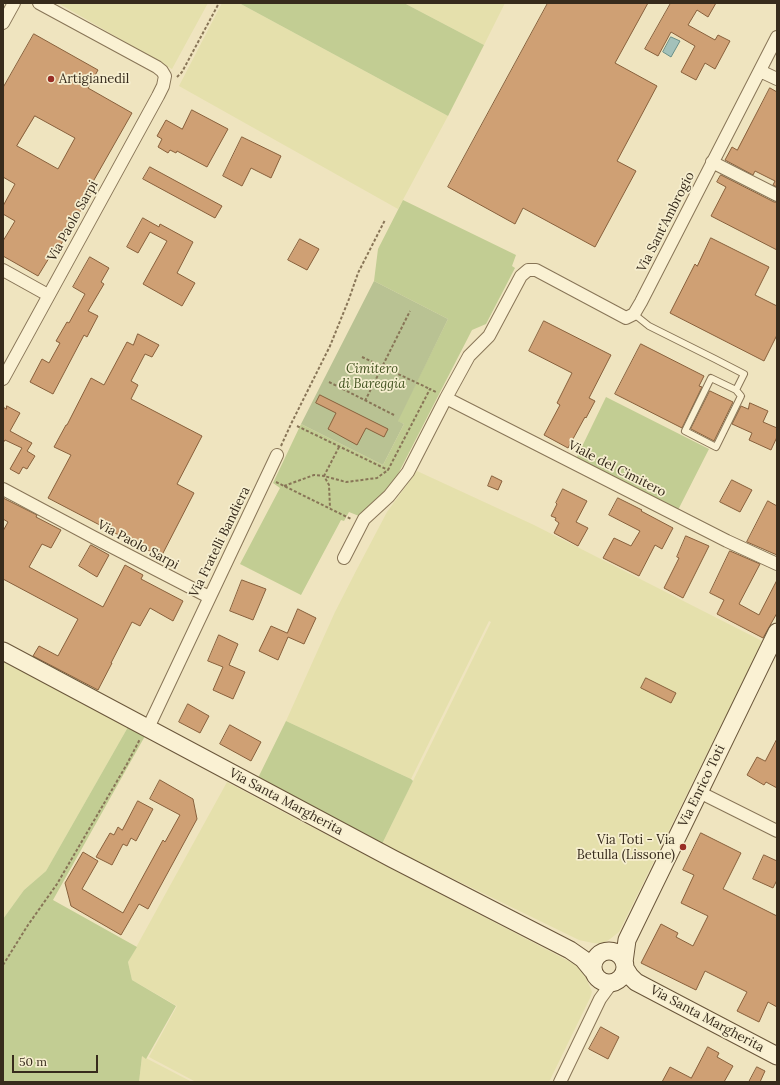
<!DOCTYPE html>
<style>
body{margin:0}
#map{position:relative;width:780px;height:1085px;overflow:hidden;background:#efe4bf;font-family:Lora,serif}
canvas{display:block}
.frame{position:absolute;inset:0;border:4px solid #372b1c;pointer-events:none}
.scale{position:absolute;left:12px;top:1055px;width:86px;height:18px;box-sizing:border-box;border:2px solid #372b1c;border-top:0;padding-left:5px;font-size:12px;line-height:14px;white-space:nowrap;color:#372b1c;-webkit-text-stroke:3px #f6eecf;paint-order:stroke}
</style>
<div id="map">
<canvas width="780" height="1085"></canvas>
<div class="frame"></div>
<div class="scale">50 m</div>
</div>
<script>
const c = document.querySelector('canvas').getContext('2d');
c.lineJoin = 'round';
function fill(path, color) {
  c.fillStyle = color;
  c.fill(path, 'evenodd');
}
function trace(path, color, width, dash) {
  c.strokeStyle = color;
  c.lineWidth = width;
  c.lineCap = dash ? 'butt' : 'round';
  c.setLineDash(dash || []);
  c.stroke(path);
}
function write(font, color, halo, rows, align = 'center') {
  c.font = font + ' Lora,serif';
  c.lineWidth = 3.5;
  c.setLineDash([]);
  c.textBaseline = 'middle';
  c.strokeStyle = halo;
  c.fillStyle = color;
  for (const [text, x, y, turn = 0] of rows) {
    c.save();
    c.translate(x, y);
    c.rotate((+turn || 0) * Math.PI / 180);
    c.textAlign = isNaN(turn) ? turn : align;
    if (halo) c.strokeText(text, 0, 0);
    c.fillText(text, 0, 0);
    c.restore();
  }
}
fill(new Path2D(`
 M58 3H208L172 69Z
 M222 3H239L448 116 398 209 179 86Z
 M404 3H505L484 45Z
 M417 471 534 525 764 642 719 729 619 932 610 939 602 944 593 943 579 940 382 844 491 622 489 621 411 779 286 721 335 612 357 569 387 512Z
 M3 660 128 727 46 871 24 890 3 919Z
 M227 782 283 812 256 861 283 812 582 968 584 974 590 987 592 992 590 998 549 1082H196L149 1057 177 1006 132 980 128 962Z
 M142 1056 192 1082H139Z`), '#e5e0ac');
fill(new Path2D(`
 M239 3H404L484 45 448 116Z
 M403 200 516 255 512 266 515 268 486 324 472 330 397 476 376 501 359 516 349 512 344 521 341 520 301 595 240 564 280 488 273 483 301 424 383 465 404 424 397 421 448 319 374 281 378 249Z
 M606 397 709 449 678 510 576 459Z
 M286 721 411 779 413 781 382 844 257 780Z
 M128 727 145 736 53 900 137 947 128 962 132 980 176 1006 146 1059 142 1056 139 1082H3V919L24 890 46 871Z`), '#c2cd93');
fill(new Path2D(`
 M374 281 448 319 398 421 404 424 383 465 301 424Z`), '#b9c293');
const water = new Path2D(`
 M671 37 680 41 671 57 663 52Z`);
fill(water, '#a3c1ba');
trace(water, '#698f88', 1);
const building = new Path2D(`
 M548 3H648L615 63 657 86 617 161 636 171 595 247 523 208 515 224 448 187Z
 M671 3H716L708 17 697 10 688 25 715 40 718 35 730 41 715 69 705 63 696 80 681 72 695 46 671 32 658 56 645 49Z
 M34 34 98 70 88 88 132 113 90 187 93 189 60 246 57 245 38 276 3 256V241L15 221 3 214V206L15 184 3 177V88ZM35 116 75 138 58 169 17 146Z
 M770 88 777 92V187L773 185 775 181 755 171 753 175 725 160 732 147 737 150Z
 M192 110 228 129 207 167 177 151 176 153 170 150 168 153 158 147 162 139 157 136 166 120 182 129Z
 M242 137 281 156 271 178 251 168 242 186 223 176Z
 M150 167 222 206 215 218 143 179Z
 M721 175 774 202H777V250L711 216 726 187 717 182Z
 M143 218 159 227 160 224 193 242 177 273 195 283 182 306 143 284 167 241 150 232 138 253 127 247Z
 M711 238 769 267 755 295 777 306V335L764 361 670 313 695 264 697 266Z
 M300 239 319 249 307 270 288 260Z
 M90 257 109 268 101 282 104 284 88 311 98 316 87 337 84 335 53 394 30 382 42 359 49 363 60 343 56 341 67 322 69 323 85 294 73 287Z
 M544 321 611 355 589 398 595 401 586 418 585 417 568 448 544 435 560 405 557 403 572 373 529 351Z
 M138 334 159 345 152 357 145 354 131 381 138 385 131 399 202 436 177 484 194 493 161 557 48 498 71 455 54 447 66 425H67L91 378 104 385 127 342 133 345Z
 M641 344 704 376 699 386 702 387 682 428 615 394Z
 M710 391 733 402 714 441 691 429Z
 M320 395 388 429 384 437 366 428 357 445 328 429 336 413 316 403Z
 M750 403 768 411 763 422 777 428V437L771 450 749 440 752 433 732 424 741 406 748 409Z
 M7 406 20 413 10 431 32 443 27 451 35 456 27 469 23 467 19 474 10 469 22 448 5 440 3 443V407L6 409Z
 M492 476 502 481 498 490 488 486Z
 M732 480 752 490 740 512 720 502Z
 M563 489 587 501 576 522 588 528 578 546 554 533 559 523 555 520 556 518 551 516 557 504 556 503Z
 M3 498 37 515 36 517 61 530 51 548 42 544 29 567 103 607 125 565 143 575 141 579 183 601 173 621 150 608 140 626 132 622 111 663H112L98 690 33 656 39 646 58 656 78 619 3 579V531L8 522 3 519Z
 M618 498 642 510 641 511 673 528 662 549 655 545 639 576 603 558 614 538 631 546 640 531 609 515Z
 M768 501 777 506V555L747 542Z
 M686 536 709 546 683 598 664 588 679 558 677 557Z
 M91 545 109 555 97 577 79 566Z
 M730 551 760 564 739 604 759 615 777 580V613L763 638 717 614 724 600 710 593Z
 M242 580 266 589 253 620 230 611Z
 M298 609 316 618 304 644 288 637 278 660 259 651 271 626 287 633Z
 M219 635 238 644 229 665 245 672 233 699 213 690 223 667 208 661Z
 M646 678 676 693 671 703 641 688Z
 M188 704 209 716 200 733 179 722Z
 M230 725 261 742 251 761 220 744Z
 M777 739V788L766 782 764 785 747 775 757 757 765 761Z
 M160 780 193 799 197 819 148 909 139 904 121 935 71 906 65 883 83 852 98 861 82 889 123 913 163 840 165 842 180 815 150 799Z
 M138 801 153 809 136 841 131 838 127 846 123 844 112 865 96 857 110 833 114 835 118 827 122 830Z
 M701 833 741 853 723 889 777 916V1007L768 1002 759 1022 737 1011 747 992 705 971 696 990 641 963 661 924 678 933 676 937 693 946 708 916 681 903 694 875 683 870Z
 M764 855 777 861V880L773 888 753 879Z
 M601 1027 619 1037 608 1059 589 1049Z
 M708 1047 719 1053 717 1057 733 1066 724 1082H662L670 1067 691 1078Z
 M757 1067 765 1071 760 1082H749Z`);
fill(building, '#cfa074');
trace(building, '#88603c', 1);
const lane = new Path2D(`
 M634 314 649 326 715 359 744 374 736 390 741 396 716 447 685 431 711 378 736 390`);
const street = new Path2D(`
 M3 23 14 3
 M760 71 777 79
 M712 162 777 195
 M3 270 48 295
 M3 379 158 96 163 86 165 76 162 71 157 67 39 3
 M446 398 727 541 777 564
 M3 489 93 537 209 597
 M344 558 364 519 389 496 408 472 446 398 469 356 489 336 521 276 528 270H536L626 318 634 314 641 302 777 37
 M148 728 277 455
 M699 792 777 831
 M560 1082 600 999 608 988 613 983`);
const secondary = new Path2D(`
 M3 651 393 859 570 950 583 959 592 970
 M593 967a16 16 0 1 1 32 0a16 16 0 1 1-32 0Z
 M624 962 627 940 777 632
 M625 968 630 976 636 982 777 1056`);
trace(lane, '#887557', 8);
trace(street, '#887557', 14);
trace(secondary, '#6a563a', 19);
trace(new Path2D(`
 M177 77 182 72 219 3
 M362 357 430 389
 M329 382 394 415
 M365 401 410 311
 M297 426 388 470
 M281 446 291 424 330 346 349 299 358 273 385 220
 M339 447 324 476 346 482 377 478 388 470 430 389 436 392
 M276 482 351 519
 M284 486 314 475 324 476 329 485 330 508
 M3 965 28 925 57 884 127 764 140 739`), '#887557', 2, [3, 2]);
trace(lane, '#faf1d3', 6);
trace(street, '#faf1d3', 12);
trace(secondary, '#faf1d3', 17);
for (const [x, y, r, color] of [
 [51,79,4,"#992d25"],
 [683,847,4,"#992d25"]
]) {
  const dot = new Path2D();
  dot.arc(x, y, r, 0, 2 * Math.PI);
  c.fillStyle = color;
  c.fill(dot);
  trace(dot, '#f6eecf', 1.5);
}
write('13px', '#372b1c', '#f6eecf', [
 ["Artigianedil",59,79],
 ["Via Toti - Via",675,840,"right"],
 ["Betulla (Lissone)",675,855,"right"]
], 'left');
write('13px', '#372b1c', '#f6eecf', [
 ["Via Paolo Sarpi",73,221,-61],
 ["Via Sant'Ambrogio",666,222,-63],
 ["Viale del Cimitero",617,469,27],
 ["Via Fratelli Bandiera",220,542,-64],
 ["Via Paolo Sarpi",138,545,28],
 ["Via Enrico Toti",702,786,-64],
 ["Via Santa Margherita",286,802,28],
 ["Via Santa Margherita",707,1019,28]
]);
write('italic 13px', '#445422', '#f6eecf', [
 ["Cimitero",372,369],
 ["di Bareggia",372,384]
]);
</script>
